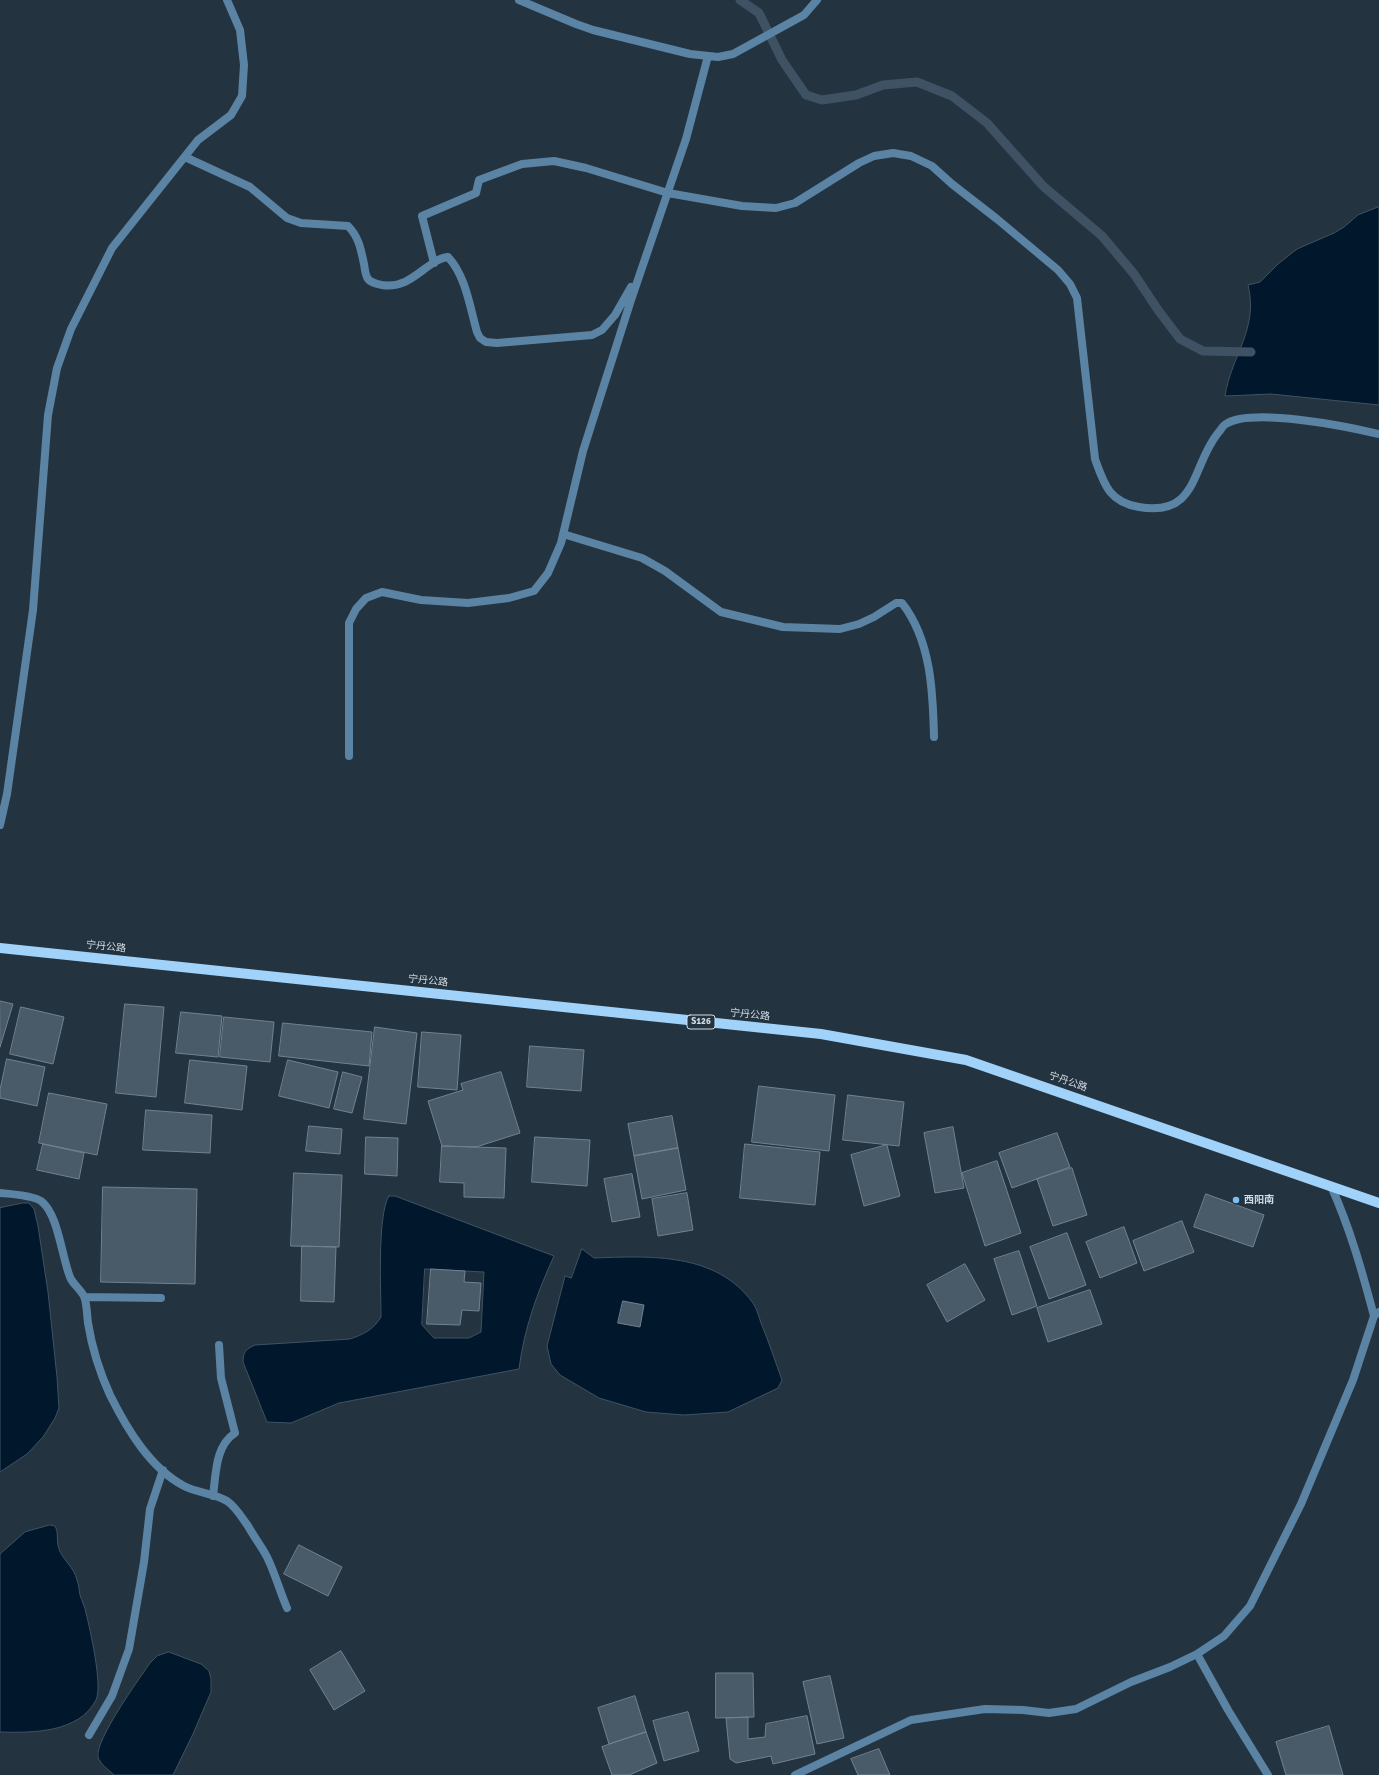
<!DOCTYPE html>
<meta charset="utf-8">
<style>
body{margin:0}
canvas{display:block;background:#233340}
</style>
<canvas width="1379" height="1775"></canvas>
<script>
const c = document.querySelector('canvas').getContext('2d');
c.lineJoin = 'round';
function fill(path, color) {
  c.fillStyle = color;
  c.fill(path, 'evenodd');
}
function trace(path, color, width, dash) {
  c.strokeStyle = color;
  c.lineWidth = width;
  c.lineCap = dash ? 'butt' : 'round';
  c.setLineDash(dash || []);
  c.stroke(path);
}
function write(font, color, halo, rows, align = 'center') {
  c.font = font + ' Signika,"Noto Sans SC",sans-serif';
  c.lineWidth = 3;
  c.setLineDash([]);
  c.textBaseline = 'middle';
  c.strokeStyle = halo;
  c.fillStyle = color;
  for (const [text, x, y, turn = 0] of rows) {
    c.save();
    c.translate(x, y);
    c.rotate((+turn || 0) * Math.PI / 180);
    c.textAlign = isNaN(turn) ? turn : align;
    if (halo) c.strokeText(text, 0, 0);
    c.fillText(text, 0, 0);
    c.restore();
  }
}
const water = new Path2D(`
 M1379 207V405L1271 394 1225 396C1231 356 1259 329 1248 285L1260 282 1278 264 1297 249 1334 233 1344 227 1358 215Z
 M389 1196H395L554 1256C537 1293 524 1329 519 1369L339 1403 291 1423 267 1422 243 1362C243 1352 246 1349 255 1345L350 1339C364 1334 373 1330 381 1317 381 1292 377 1214 389 1196ZM425 1269 484 1272 481 1332 469 1338H434L422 1325Z
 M23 1203H29L34 1209 38 1226 48 1292 57 1377 59 1408 55 1418 43 1437 27 1454 0 1472V1208Z
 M582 1249 594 1258C650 1256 716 1252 753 1303 757 1309 759 1317 761 1323 769 1342 775 1361 782 1380L778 1388 728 1412 684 1415 646 1412 599 1398 560 1375 551 1364 547 1346 565 1276 571 1278Z
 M50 1525 55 1526C59 1533 56 1541 59 1549 62 1559 74 1567 77 1580 79 1585 79 1590 80 1595 82 1601 85 1607 86 1613 90 1629 103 1686 96 1700 79 1733 32 1733 0 1732V1554L25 1532Z
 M169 1652 201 1664 209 1671 211 1679V1692L193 1734 173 1775H114C109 1770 100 1764 98 1757 95 1740 139 1679 150 1663L157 1656Z`);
fill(water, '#00172c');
trace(water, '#3f5263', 1);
trace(new Path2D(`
 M740 0 759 13 782 60 806 95 822 100 856 95 883 85 917 82 952 96 987 123 1043 186 1102 236 1134 274 1158 310 1180 339 1203 351 1251 352`), '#3f5263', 9);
const building = new Path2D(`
 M0 1001 13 1004 0 1047Z
 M125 1004 164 1007 156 1097 116 1093Z
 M21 1007 64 1017 53 1064 10 1054Z
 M181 1012 222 1016 218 1057 176 1053Z
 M224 1017 274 1022 270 1062 220 1057Z
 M283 1023 372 1032 369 1066 279 1056Z
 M375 1027 417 1033 406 1124 364 1119Z
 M422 1032 461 1035 457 1090 418 1087Z
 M530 1046 584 1050 581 1091 527 1087Z
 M7 1059 45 1067 37 1106 0 1098V1090Z
 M190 1060 247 1066 242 1110 185 1103Z
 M288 1060 338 1072 329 1108 279 1096Z
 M343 1072 362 1077 352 1113 334 1109Z
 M501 1072 520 1133 476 1147 442 1146 428 1101 463 1090 461 1084Z
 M759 1086 835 1095 829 1151 752 1142Z
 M49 1093 107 1104 97 1155 39 1143Z
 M848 1095 904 1102 899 1146 843 1140Z
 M146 1110 212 1115 210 1153 143 1150Z
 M672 1116 678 1148 634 1156 628 1124Z
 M309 1126 342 1129 340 1154 306 1151Z
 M953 1127 964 1188 935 1193 924 1133Z
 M1057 1133 1070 1167 1012 1188 999 1153Z
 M366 1137 398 1138 397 1176 365 1174Z
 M535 1137 590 1140 587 1186 532 1182Z
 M43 1144 84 1153 79 1179 37 1170Z
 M745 1144 820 1152 815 1205 740 1198Z
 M887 1145 900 1196 864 1206 851 1155Z
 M442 1146 506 1148 504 1198 464 1197V1183L440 1182Z
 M678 1148 686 1190 642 1199 634 1156Z
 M997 1161 1021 1233 985 1246 962 1173Z
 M1072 1168 1087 1215 1053 1226 1037 1179Z
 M294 1173 342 1175 339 1247 291 1246Z
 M632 1174 640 1217 612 1222 604 1179Z
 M103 1187 197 1189 195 1284 101 1282Z
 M687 1193 693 1230 658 1236 652 1199Z
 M1206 1194 1264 1215 1253 1247 1194 1227Z
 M1182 1221 1194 1252 1144 1271 1133 1241Z
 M1124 1227 1137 1263 1100 1278 1086 1242Z
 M1067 1233 1086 1285 1049 1299 1030 1247Z
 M302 1246 336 1247 334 1302 301 1301Z
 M1019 1251 1037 1306 1012 1315 994 1259Z
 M965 1264 985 1300 947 1322 927 1285Z
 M431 1269 465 1271 464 1282 481 1283 479 1311 462 1310 460 1325 427 1324Z
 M1090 1290 1102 1324 1048 1342 1037 1308Z
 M623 1301 644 1305 640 1327 618 1323Z
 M299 1545 342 1567 328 1596 284 1574Z
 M341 1651 365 1691 334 1710 310 1670Z
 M716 1673H753L754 1717 716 1718Z
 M830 1676 844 1738 817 1744 803 1682Z
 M635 1696 646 1732 609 1744 598 1708Z
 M688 1712 699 1751 664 1761 653 1721Z
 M807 1716 815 1754 773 1764 771 1756 736 1763 730 1759 726 1718 748 1717V1739L765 1737 766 1724Z
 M1329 1726 1343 1775H1286L1276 1742Z
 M646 1732 657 1763 629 1775H612L602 1747Z
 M879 1749 890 1775H858L851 1759Z`);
fill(building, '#495a68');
trace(building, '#708291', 1);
trace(new Path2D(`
 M519 0 576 24 593 30 690 54 718 57 733 54 804 15 817 0
 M185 157 250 187 287 218 301 223 348 226C359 237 361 250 364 264 365 269 365 275 368 279 371 283 377 284 382 285 412 290 427 259 448 257 466 276 470 308 477 332L480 338 486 342 497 343 592 335 602 330 615 315 631 287
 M434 263 422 216 476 193 479 180 522 164 554 161 586 168 668 193 742 206 776 208 795 203 859 163 874 156 893 153 911 156 932 166 952 184 997 219 1058 270 1070 284 1077 298 1095 459C1104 484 1109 502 1139 507 1199 517 1191 466 1218 433 1221 430 1223 425 1226 424 1252 407 1349 427 1379 434
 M563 534 642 558 665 571 721 612 783 627 840 629 859 624 874 617 896 603H902C931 640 933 692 934 737
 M349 756V623L356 609 366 598 382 592 421 600 468 603 509 598 534 591 548 573 561 543 583 451 631 300 686 139 708 56
 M0 825 7 794 33 610 48 415 57 368 71 329 112 248 198 140 231 115 242 96 244 65 240 30 227 0
 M1331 1186C1350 1228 1362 1271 1374 1316
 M0 1193C11 1194 32 1195 41 1201 58 1213 62 1258 70 1277 73 1285 83 1291 85 1299 87 1307 87 1315 88 1323 92 1348 100 1373 110 1395 127 1429 150 1468 184 1486 197 1493 214 1493 227 1501 236 1507 242 1518 248 1526 254 1537 262 1547 267 1557 275 1573 280 1592 287 1608
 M85 1297 161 1298
 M213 1496C216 1474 215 1446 235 1433L221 1378 219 1345
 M1197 1654 1228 1710 1268 1775
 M89 1735 112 1696 129 1649 144 1562 150 1509 163 1470
 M795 1775 911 1720 985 1709 1023 1710 1049 1713 1076 1709 1131 1682 1170 1667 1197 1654 1224 1636 1250 1606 1301 1504 1353 1380 1374 1316 1379 1312`), '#5b83a4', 8);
trace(new Path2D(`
 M0 948 821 1034 966 1060 1379 1203`), '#a1d2fa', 10);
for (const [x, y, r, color] of [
 [1236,1200,4,"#78bff7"]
]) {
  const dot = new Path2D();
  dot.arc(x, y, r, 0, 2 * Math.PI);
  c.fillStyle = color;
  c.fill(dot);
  trace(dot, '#233340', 1.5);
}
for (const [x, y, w] of [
 [701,1022,28]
]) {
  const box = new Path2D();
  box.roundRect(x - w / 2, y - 7, w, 14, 3);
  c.fillStyle = '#233340';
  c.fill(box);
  trace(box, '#d2dce4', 1);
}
write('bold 9px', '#d2dce4', null, [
 ["S126",701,1022]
]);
write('10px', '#d2dce4', '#233340', [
 ["宁丹公路",106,947,6],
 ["宁丹公路",428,981,6],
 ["宁丹公路",750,1015,6],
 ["宁丹公路",1068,1082,19]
]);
write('bold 10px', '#d2dce4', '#233340', [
 ["西阳南",1244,1200]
], 'left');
</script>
